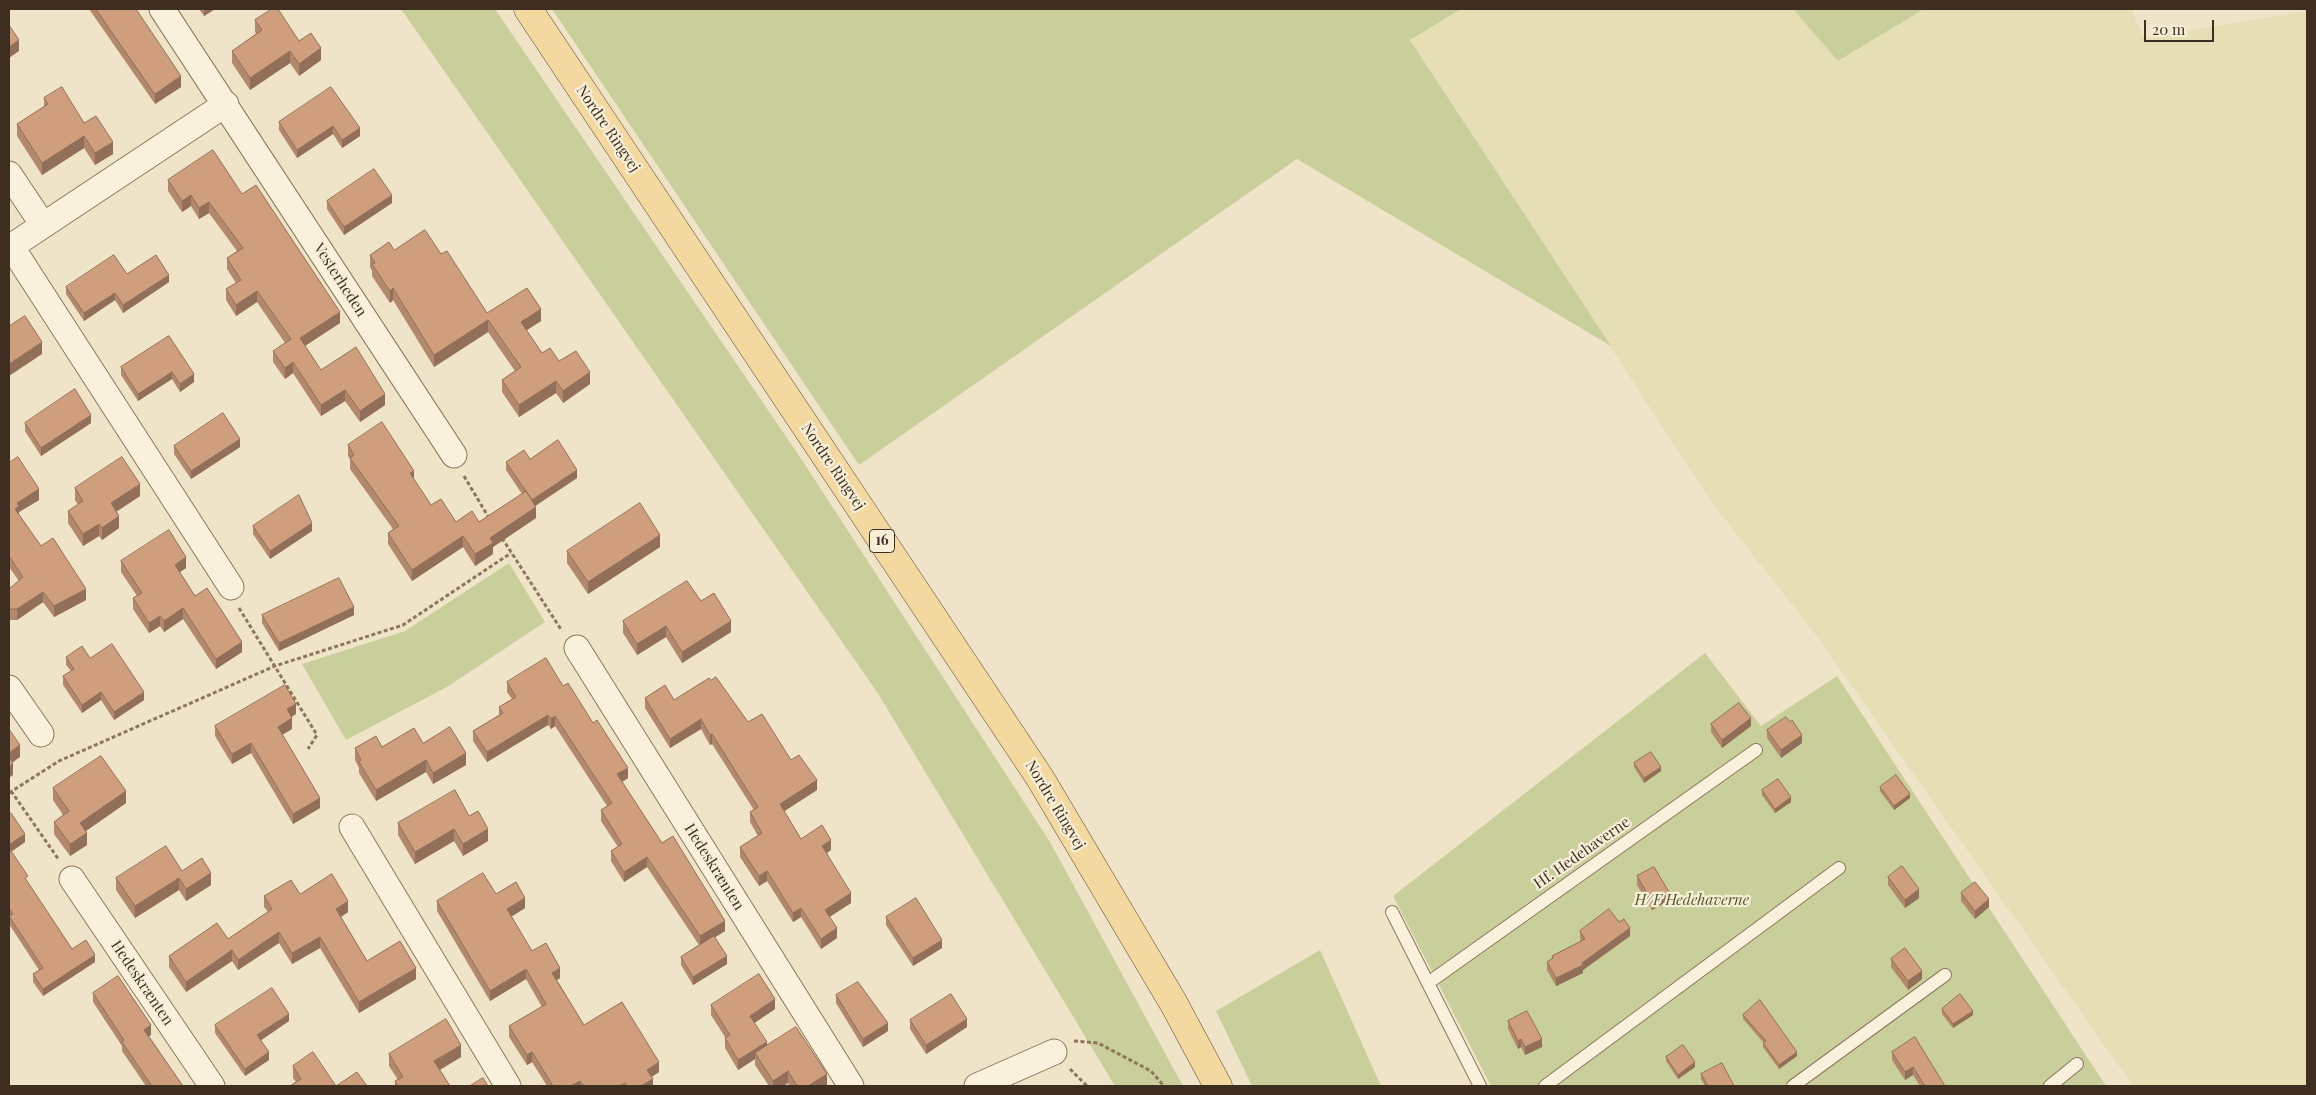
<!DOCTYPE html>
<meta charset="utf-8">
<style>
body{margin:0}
#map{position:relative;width:2316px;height:1095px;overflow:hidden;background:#f0e4c8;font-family:"Playfair Display",serif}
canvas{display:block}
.frame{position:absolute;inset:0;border:10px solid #3d2e20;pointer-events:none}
.scale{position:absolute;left:2144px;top:20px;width:70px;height:22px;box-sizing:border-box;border:2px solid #3d2e20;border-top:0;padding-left:6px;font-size:15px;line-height:18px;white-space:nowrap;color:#3d2e20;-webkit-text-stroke:4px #f7eed8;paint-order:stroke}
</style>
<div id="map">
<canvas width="2316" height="1095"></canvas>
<div class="frame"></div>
<div class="scale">20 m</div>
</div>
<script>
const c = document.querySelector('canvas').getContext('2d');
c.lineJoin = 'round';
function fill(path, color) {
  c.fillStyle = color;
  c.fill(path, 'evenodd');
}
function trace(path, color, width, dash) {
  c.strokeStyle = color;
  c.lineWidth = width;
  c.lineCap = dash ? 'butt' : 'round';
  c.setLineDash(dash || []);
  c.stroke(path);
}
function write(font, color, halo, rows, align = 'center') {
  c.font = font + ' "Playfair Display",serif';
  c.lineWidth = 4.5;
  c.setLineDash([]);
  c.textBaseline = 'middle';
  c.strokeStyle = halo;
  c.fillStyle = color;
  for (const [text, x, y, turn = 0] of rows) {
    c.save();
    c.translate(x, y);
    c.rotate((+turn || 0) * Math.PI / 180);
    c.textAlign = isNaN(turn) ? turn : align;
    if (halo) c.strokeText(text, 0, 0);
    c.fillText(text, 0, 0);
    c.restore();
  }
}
fill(new Path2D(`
 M1461 9H1793L1839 61 1924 9H2131L2144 38 2307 11V1086H2133L1813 631 1713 504 1410 40Z`), '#e6deb5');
fill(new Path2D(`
 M401 9H495L802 460 1050 842 1183 1086H1115L877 692Z
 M552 9H1461L1410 40 1611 346 1297 159 859 465Z
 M1793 9H1924L1838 61Z
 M509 563 545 622 447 687 346 740 302 664 405 631Z
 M1705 653 1761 726 1837 676 2106 1086H1491L1393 896Z
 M1320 950 1381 1086H1252L1216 1011Z`), '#c9cf9b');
const lane = new Path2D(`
 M1392 912 1480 1086
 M1428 983 1756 750
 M1545 1086 1839 868
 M1793 1086 1945 975
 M2050 1086 2077 1064`);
const street = new Path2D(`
 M162 9 454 455
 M9 174 43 225
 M11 246 231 587
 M9 248 226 104
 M577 648 851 1086
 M9 688 41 734
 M352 827 508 1086
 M72 879 212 1086
 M977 1086 1054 1052`);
const primary = new Path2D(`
 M528 9 1040 778 1174 1004 1218 1086`);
trace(lane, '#8d765c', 14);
trace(street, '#8d765c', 27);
trace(primary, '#5b4430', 29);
trace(new Path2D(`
 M464 476 489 518
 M502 538 562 631
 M239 608 317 735 308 749
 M11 791 59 860
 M9 793 59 761 275 666 403 625 511 553
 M1074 1041 1098 1043 1151 1071 1164 1086
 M1070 1069 1087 1086`), '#8d765c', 3, [4, 2.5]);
trace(lane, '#faf1dc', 12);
trace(street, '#faf1dc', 25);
trace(primary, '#f3d9a0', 28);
fill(new Path2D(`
 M89 9H136L181 87 155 104Z
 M199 9H215L204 16Z
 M255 20 299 41 321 60 299 76 290 63 250 90 232 63V51L256 34 255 32Z
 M44 98 84 123 113 154 95 165 84 148 42 175 17 136V124L44 107Z
 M279 122 360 128V136L342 148 333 134 297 158 279 130Z
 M168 180 242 194 340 323 305 346 321 370 385 405 360 422 345 401 321 416 293 373 285 379 273 362V351L285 343 257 302 236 316 226 300V289L236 283 227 269V258L237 251 209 213 199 219 191 206 182 212 168 191Z
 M327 201 392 203 344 235 327 209Z
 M394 250 441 254 487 313 541 321 526 330 542 353 559 361 590 384 563 403 556 393 519 417 502 392V380L515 371 488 332 434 367 393 300 390 303 372 276V271L370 267V255Z
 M127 274 169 282 123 313 115 300 84 321 66 294V287Z
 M169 336 194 382 180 392 172 379 138 401 121 375V367Z
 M25 423H91L41 456 25 431Z
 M348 445 414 479 431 505 456 522H479L522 494 506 470V462L530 459 577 478 535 506 536 518 493 547V554L475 566 463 547 412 581 388 544V533L393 529 350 469V459L348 456Z
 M174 446 240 447 191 479 174 454Z
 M9 463 39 500 19 512V515L41 546 86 600 54 617 43 602 17 620H9V589L19 581 9 567Z
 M75 488 140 496 116 512 119 528 102 540 99 536 83 546 68 523V511L78 505 75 500Z
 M253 526 312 531 270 559 253 534Z
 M660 547 588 594 567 563V551Z
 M121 561 186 568 180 572 195 596 242 652 216 669 183 619 164 632 160 626 149 633 133 609V598L137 596 121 572Z
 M701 601 731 632 682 663 666 637 637 655 623 633V621Z
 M262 615H354L279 651 262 623Z
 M66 657 90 658 144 700 114 720 101 700 82 713 63 685V676L71 671 66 665Z
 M507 682 563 686 628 778 622 782 662 843 725 931 715 937 727 964 693 985 681 965V957L699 945 647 867 624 882 611 861V851L618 847 601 821V810L607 806 555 726 551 729 548 725 487 762 473 741V731L499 715V707L512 699 507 692Z
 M645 698 674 700 748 722 791 760 817 790 784 811 801 839 831 850 827 853 851 903 829 917 837 938 821 949 801 917 793 922 767 881 759 886 740 857V847L758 836 750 822V812L754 810 712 744 710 745 701 729 670 748 645 708Z
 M296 714 291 717 292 729 282 735 320 808 293 824 251 753 232 764 215 736V726Z
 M1790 722 1802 743 1781 758 1767 738V730Z
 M1711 724 1751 726 1722 748 1711 732Z
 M423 743 466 765 433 784 426 772 376 801 359 773V768L355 760V748L382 747Z
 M1634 763 1661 771 1644 783 1634 767Z
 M1880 787 1910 798 1894 810 1880 791Z
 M53 788 126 803 86 831 87 845 70 856 54 834V822L63 815 53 800Z
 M1762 790 1791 802 1775 813 1762 795Z
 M9 815 25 842 11 852 28 883 72 949 95 962 43 996 33 982V974L39 970 9 924Z
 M469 816 488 841 463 856 454 841 415 864 398 835V823Z
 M182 871 211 885 186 901 179 890 135 918 116 890V878Z
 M1637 876 1669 900 1652 910 1637 885Z
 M1888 877 1919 898 1905 908 1888 885Z
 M1961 893 1989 907 1975 919 1961 901Z
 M300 894 348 912 341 917 367 961 416 979 359 1013 320 948 292 964 279 943 238 970 232 961 186 992 169 967V956L228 939 268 912 264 907V896Z
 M496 894 525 908 511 917 532 951 560 978 557 980 584 1025 659 1072 651 1077 653 1086H547L532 1062 527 1065 509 1037V1026L542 1007 526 979 490 1001 437 911V901Z
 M886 917 942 948 913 966 886 925Z
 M1580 931 1630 936 1583 970V973L1556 986 1547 970V962L1552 959V956L1581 941 1580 939Z
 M1891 959 1922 979 1908 990 1891 967Z
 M93 993 151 1035 149 1036 183 1086H146L122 1051V1046L93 1002Z
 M836 995 888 1031 863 1047 836 1003Z
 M711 1005 775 1009 754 1023 767 1046 827 1086H789L788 1083 783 1086H769L755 1065V1059L738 1070 725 1048V1037L711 1015Z
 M1942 1009 1973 1015 1953 1028 1942 1014Z
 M1743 1015 1797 1056 1779 1069 1763 1047V1042L1743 1019Z
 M910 1020 967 1027 926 1054 910 1029Z
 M289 1021 261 1040 269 1060 245 1076 215 1033V1025Z
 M1508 1021 1542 1047 1525 1055 1521 1047 1518 1049 1508 1029Z
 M1892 1052 1945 1086H1920L1913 1075 1905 1080 1892 1060Z
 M389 1054 461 1057 440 1070 450 1086H395V1081L398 1080 389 1066Z
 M1666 1057 1695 1067 1678 1079 1666 1061Z
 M293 1066 336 1086H290L296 1082 293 1078Z
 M1701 1074 1734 1086H1705L1701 1079Z`), '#b2896c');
fill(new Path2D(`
 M204 9H215L204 16Z
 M19 40V51L9 58V47Z
 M321 48V60L299 76V64Z
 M290 51V63L250 90V78Z
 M181 76V87L155 104V94Z
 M333 126V134L297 158V150Z
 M360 128V136L342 148V140Z
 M84 136V148L42 175V163Z
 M113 142V154L95 165V153Z
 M191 195V206L182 212V201Z
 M392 195V203L344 235V227Z
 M209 202V213L199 219V208Z
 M169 275V282L123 313V305Z
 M393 288V300L390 303V291Z
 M257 291V302L236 316V305Z
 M115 293V300L84 321V313Z
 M541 309V321L521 334V322Z
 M340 312V323L300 349V338Z
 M488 320V332L434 367V355Z
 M42 342V354L9 376V364Z
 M293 362V373L285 379V368Z
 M172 372V379L138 401V394Z
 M590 372V384L563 403V391Z
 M194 374V382L180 392V384Z
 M556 381V393L519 417V405Z
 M345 390V401L321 416V405Z
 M385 394V405L360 422V411Z
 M91 415V423L41 456V448Z
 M240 439V447L191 479V471Z
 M577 470V478L532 508V500Z
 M414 471V482L410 473Z
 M140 484V496L111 515V503Z
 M39 489V500L19 512V517L15 509 17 503Z
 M536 507V518L493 547V554L475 566V554L490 538Z
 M119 516V528L102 540V528Z
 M312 523V531L270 559V551Z
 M99 524V536L83 546V534Z
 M660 535V547L588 594V582Z
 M463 536V547L412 581V570Z
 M186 557V568L175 575V565Z
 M86 589V600L54 617V606Z
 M43 592V602L17 620V609Z
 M354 607V615L279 651V643Z
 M183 608V619L164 632V621Z
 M160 616V626L149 633V623Z
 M731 621V632L682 663V652Z
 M666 626V637L637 655V644Z
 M242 642V652L216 669V659Z
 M101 692V700L82 713V705Z
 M144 692V700L114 720V712Z
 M296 704V714L287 720V709Z
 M548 715V725L487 762V752Z
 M555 716V726L551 729V719Z
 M292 718V729L278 737V727Z
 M1751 718V726L1722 748V740Z
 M701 719V729L670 748V739Z
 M712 734V744L710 745V735Z
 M1802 735V743L1781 758V750Z
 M251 743V753L232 764V754Z
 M20 745V757L9 765V753Z
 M466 753V765L433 784V773Z
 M426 760V772L376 801V790Z
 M13 763V775L9 778V767Z
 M1661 767V771L1644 783V778Z
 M628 768V778L617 785V774Z
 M817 780V790L780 814V804Z
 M126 791V803L80 835V823Z
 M1910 794V798L1894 810V806Z
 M1791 797V802L1775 813V809Z
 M320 798V808L293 824V814Z
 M454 829V841L415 864V852Z
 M488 829V841L463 856V844Z
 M87 833V845L70 856V844Z
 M25 834V842L9 853V845Z
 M831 840V850L822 856V846Z
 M647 857V867L624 882V872Z
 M767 871V881L759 886V876Z
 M211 873V885L186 901V889Z
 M179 878V890L135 918V906Z
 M1919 889V898L1905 908V900Z
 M1669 892V900L1652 910V901Z
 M851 893V903L825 920V910Z
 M525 898V908L507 919V909Z
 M1989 899V907L1975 919V911Z
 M348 901V912L336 920V909Z
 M801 908V917L793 922V913Z
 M725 921V931L700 947V936Z
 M837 928V938L821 949V939Z
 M1630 928V936L1583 970V973L1556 986V978L1582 963Z
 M279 932V943L238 970V960Z
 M320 937V948L292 964V953Z
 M942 940V948L913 966V958Z
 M232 950V961L186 992V982Z
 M95 955V962L43 996V989Z
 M727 956V964L693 985V977Z
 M416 968V979L359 1013V1002Z
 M560 968V978L552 983V973Z
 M526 969V979L490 1001V991Z
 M1922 971V979L1908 990V981Z
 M775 999V1009L750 1026V1016Z
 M1973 1011V1015L1953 1028V1024Z
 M289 1014V1021L257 1043V1035Z
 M967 1019V1027L926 1054V1045Z
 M888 1023V1031L863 1047V1039Z
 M151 1025V1035L144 1039V1030Z
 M1521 1039V1047L1518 1049V1041Z
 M1542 1039V1047L1525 1055V1047Z
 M767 1042V1052L755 1053V1059L738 1070V1060Z
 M461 1045V1057L434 1073V1061Z
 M269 1052V1060L245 1076V1069Z
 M532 1052V1062L527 1065V1055Z
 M1797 1052V1056L1779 1069V1065Z
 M659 1062V1072L647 1080V1070Z
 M1695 1062V1067L1678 1079V1075Z
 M1913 1067V1075L1905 1080V1072Z
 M788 1071V1083L783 1086H773V1081Z
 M827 1074V1086H808Z
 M653 1079V1086H641Z
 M580 1081V1086H571Z`), '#916f58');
const building = new Path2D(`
 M96 9H136L181 76 155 94Z
 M272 9H278L299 41 311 33 321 48 299 64 290 51 250 78 232 51 262 30 255 20Z
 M9 25 19 40 9 47Z
 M62 87 84 123 96 116 113 142 95 153 84 136 42 163 17 124 48 104 44 98Z
 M331 87 360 128 342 140 333 126 297 150 279 122Z
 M213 150 242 194 256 185 340 312 300 338 321 370 356 347 385 394 360 411 345 390 321 405 293 362 285 368 273 351 291 339 257 291 236 305 226 289 241 280 227 258 243 248 209 202 199 208 191 195 182 201 168 180Z
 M374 169 392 195 344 227 327 201Z
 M425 230 441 254 447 251 487 313 527 288 541 309 521 322 542 353 550 348 559 361 576 351 590 372 563 391 556 381 519 405 502 380 521 367 488 320 434 355 393 288 390 291 372 264 375 263 370 255 389 242 394 250Z
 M114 255 127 274 156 255 169 275 123 305 115 293 84 313 66 287Z
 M25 316 42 342 9 364V324L10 325Z
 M169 336 194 374 180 384 172 372 138 394 121 367Z
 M75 389 91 415 41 448 25 423Z
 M223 413 240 439 191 471 174 446Z
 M382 422 414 471 410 473 431 505 441 499 456 522 472 511 479 522 526 491 536 507 490 538 493 543 475 554 463 536 412 570 388 533 399 526 350 458 354 455 348 445Z
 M558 440 577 470 532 500 506 462 524 450 530 459Z
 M18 457 39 489 17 503 19 506 15 509 41 546 53 538 86 589 54 606 43 592 17 609H9V589L23 577 9 556V463Z
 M122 457 140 484 111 503 119 516 102 528 99 524 83 534 68 511 83 501 75 488Z
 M299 495 312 523 270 551 253 526Z
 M640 503 660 535 588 582 567 551Z
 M169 530 186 557 175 565 195 596 207 588 242 642 216 659 183 608 164 621 160 616 149 623 133 598 142 593 121 561Z
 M339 578 354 607 279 643 262 615Z
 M687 581 701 601 714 593 731 621 682 652 666 626 637 644 623 621Z
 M112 644 144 692 114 712 101 692 82 705 63 676 74 669 66 657 82 646 90 658Z
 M546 658 563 686 568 683 593 723 597 720 628 768 617 774 662 843 673 836 725 921 700 936 647 857 624 872 611 851 622 844 601 810 612 803 555 716 551 719 548 715 487 752 473 731 503 713 499 707 516 697 507 682Z
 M716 677 748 722 762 714 791 760 799 755 817 780 780 804 801 839 822 825 831 840 822 846 851 893 825 910 837 928 821 939 801 908 793 913 767 871 759 876 740 847 762 833 750 812 758 807 712 734 710 735 701 719 670 739 645 698 665 685 674 700 709 678 711 680Z
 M285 685 296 704 287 709 292 718 278 727 320 798 293 814 251 743 232 754 215 726Z
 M1739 703 1751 718 1722 740 1711 724Z
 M1786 717 1790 722 1792 720 1802 735 1781 750 1767 730Z
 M450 727 466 753 433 773 426 760 376 790 359 762 361 760 355 748 376 736 382 747 414 728 423 743Z
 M9 729 20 745 9 753Z
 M1651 752 1661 767 1644 778 1634 763Z
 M101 756 126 791 80 823 87 833 70 844 54 822 69 811 53 788Z
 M9 757 13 763 9 767Z
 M1896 775 1910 794 1894 806 1880 787Z
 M1778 779 1791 797 1775 809 1762 790Z
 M455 790 469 816 478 811 488 829 463 844 454 829 415 852 398 823Z
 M11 813 25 834 9 845V815Z
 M166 846 182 871 202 858 211 873 186 889 179 878 135 906 116 878Z
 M9 848 28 876 25 878 72 949 86 940 95 955 43 989 33 974 43 968 9 916 13 914 9 908Z
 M1902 866 1919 889 1905 900 1888 877Z
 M1654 867 1669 892 1652 901 1637 876Z
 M483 873 496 894 516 882 525 898 507 909 532 951 546 943 560 968 552 973 584 1025 622 1002 659 1062 647 1070 653 1079 641 1086H627L625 1083 619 1086H584L580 1081 571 1086H553L532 1052 527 1055 509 1026 546 1004 526 969 490 991 437 901Z
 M332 874 348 901 336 909 367 961 400 941 416 968 359 1002 320 937 292 953 279 932 238 960 232 950 186 982 169 956 217 923 228 939 272 909 264 896 291 880 300 894Z
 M1975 882 1989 899 1975 911 1961 893Z
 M916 898 942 940 913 958 886 917Z
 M1609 909 1619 922 1624 919 1630 928 1582 963 1583 965 1556 978 1547 962 1553 958 1552 956 1585 939 1580 931Z
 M714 936 727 956 693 977 681 957Z
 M1905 948 1922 971 1908 981 1891 959Z
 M759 974 775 999 750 1016 767 1042 738 1060 725 1038 730 1035 711 1005Z
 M118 976 151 1025 144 1030 183 1086H152L122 1042 124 1040 93 993Z
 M858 982 888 1023 863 1039 836 995Z
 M272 988 289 1014 257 1035 269 1052 245 1069 215 1025Z
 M951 994 967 1019 926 1045 910 1020Z
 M1960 994 1973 1011 1953 1024 1942 1009Z
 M1760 1000 1797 1052 1779 1065 1763 1043 1766 1041 1743 1015Z
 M1527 1011 1542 1039 1525 1047 1521 1039 1518 1041 1508 1021Z
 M446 1019 461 1045 434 1061 450 1086H398L395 1081 403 1077 389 1054Z
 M796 1027 827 1074 808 1086H797L788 1071 773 1081 755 1053Z
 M1915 1037 1945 1086H1925L1913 1067 1905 1072 1892 1052Z
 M1683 1045 1695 1062 1678 1075 1666 1057Z
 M313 1052 336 1086 357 1072 367 1086H290L301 1079 293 1066Z
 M1722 1063 1734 1086H1708L1701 1074Z
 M483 1078 488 1086H470Z`);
fill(building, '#cf9f7d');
trace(building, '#916f58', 1);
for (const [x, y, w] of [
 [882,541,25]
]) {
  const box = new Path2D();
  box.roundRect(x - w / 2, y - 11.5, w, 23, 4);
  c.fillStyle = '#f7eed8';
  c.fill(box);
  trace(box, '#3d2e20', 1);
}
write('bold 14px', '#3d2e20', null, [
 ["16",882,541]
]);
write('15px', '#3d2e20', '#f7eed8', [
 ["Nordre Ringvej",608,129,56],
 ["Vesterheden",340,280,57],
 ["Nordre Ringvej",833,467,56],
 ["Nordre Ringvej",1055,805,59],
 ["Hf. Hedehaverne",1582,853,-35],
 ["Hedeskrænten",714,867,58],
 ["Hedeskrænten",142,983,56]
]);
write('italic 15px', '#4d5a26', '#f7eed8', [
 ["H/F Hedehaverne",1692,900]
]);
</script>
